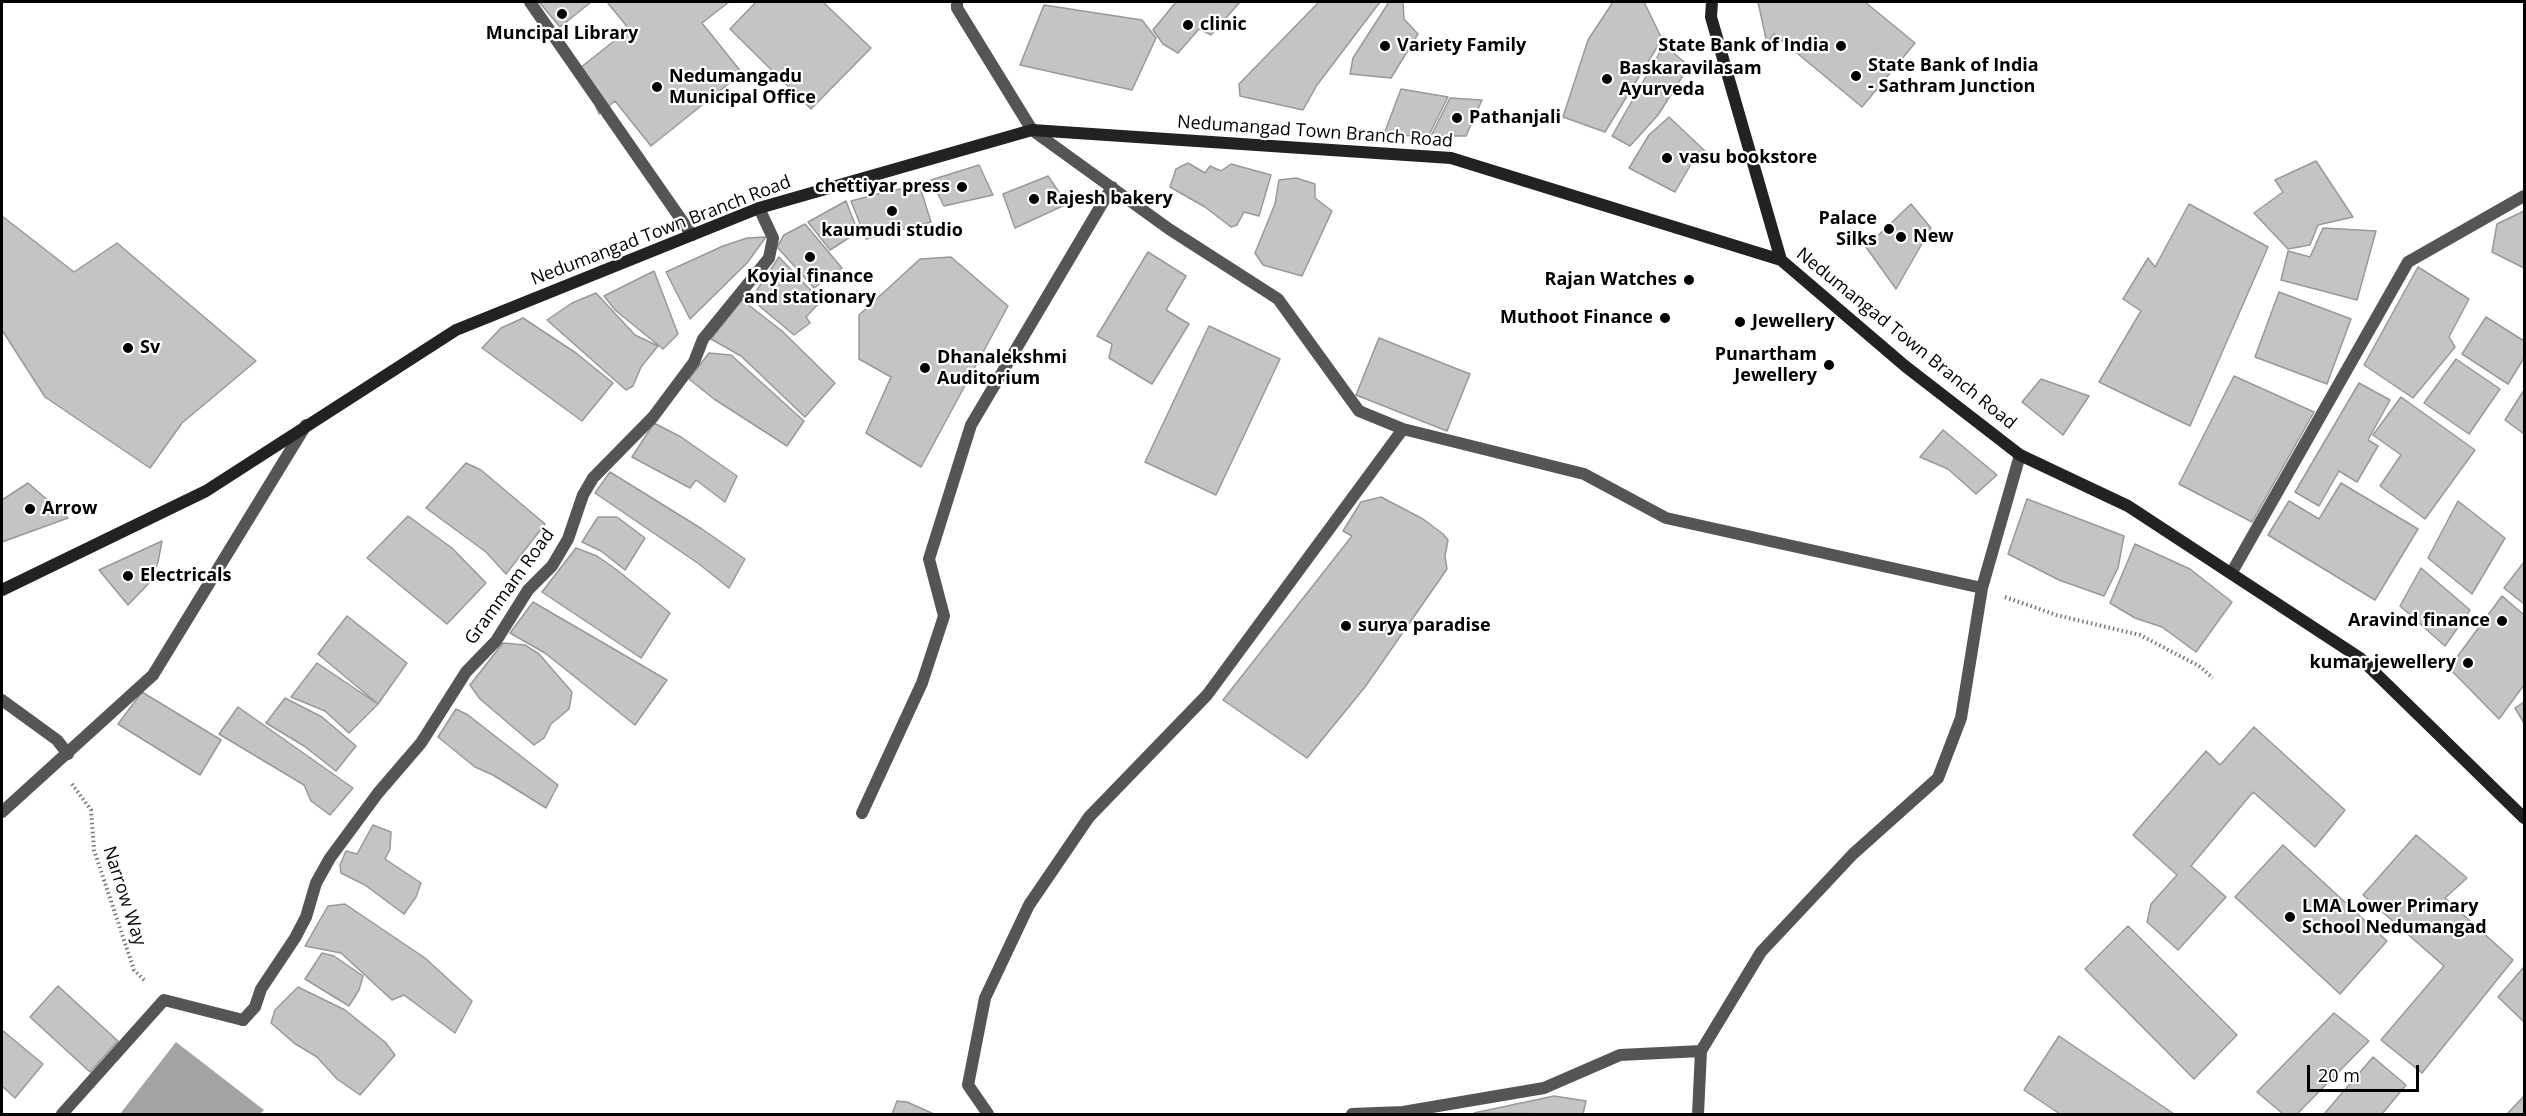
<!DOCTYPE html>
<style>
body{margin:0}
#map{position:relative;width:2526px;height:1116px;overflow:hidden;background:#fff;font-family:"Open Sans",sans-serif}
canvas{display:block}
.frame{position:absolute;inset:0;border:3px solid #000;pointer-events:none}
.scale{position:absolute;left:2307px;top:1065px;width:112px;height:27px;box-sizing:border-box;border:3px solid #000;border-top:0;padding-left:8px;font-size:18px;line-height:21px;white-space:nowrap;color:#000;-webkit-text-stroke:4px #fff;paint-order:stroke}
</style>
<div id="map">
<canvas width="2526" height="1116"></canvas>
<div class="frame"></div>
<div class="scale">20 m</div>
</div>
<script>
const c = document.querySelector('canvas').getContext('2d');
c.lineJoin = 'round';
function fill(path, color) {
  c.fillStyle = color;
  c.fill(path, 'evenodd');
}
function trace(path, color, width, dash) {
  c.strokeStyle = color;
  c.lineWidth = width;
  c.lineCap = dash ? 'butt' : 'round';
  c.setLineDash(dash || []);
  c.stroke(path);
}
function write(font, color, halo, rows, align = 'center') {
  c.font = font + ' "Open Sans",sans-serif';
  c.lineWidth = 4.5;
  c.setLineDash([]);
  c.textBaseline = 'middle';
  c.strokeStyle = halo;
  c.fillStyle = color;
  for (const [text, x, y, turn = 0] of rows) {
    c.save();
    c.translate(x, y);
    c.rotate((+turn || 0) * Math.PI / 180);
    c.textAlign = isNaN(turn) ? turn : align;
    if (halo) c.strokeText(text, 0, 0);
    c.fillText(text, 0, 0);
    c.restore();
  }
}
fill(new Path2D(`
 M176 1042 264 1110 260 1114H120Z`), '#a3a3a3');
const building = new Path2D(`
 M539 2H591L560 27Z
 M607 2H729L702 23 742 73 651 146 615 101 599 114 580 68 629 29Z
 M756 2H823L871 48 811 109 730 29Z
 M1176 2H1240L1211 35 1199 29 1178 53 1163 44 1153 30Z
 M1319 2H1380L1317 85 1303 110 1240 96 1239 84Z
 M1389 2H1403L1404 19 1418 34 1391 78 1350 74 1353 58Z
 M1613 2H1644L1662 39 1605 132 1563 117 1588 40Z
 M1758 2H1865L1915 43 1862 107 1774 34 1767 43Z
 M1044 5 1142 20 1156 38 1132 90 1020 65Z
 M1664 45 1689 66 1658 115 1630 146 1612 136Z
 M1401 89 1448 97 1428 137 1384 134Z
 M1450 98 1482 100 1466 136H1431Z
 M1669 117 1706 152 1691 164 1675 192 1629 168 1649 135Z
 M2316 161 2353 217 2318 225 2310 245 2288 249 2254 213 2283 192 2275 180Z
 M1188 163 1205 173 1210 166 1221 171 1231 164 1271 175 1259 216 1244 212 1237 225 1231 227 1205 207 1170 187 1176 169Z
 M979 165 993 195 944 206 931 180Z
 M1048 176 1067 204 1015 228 1003 194Z
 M1296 178 1315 184V198L1332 211 1302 276 1263 265 1255 253 1275 204 1279 180Z
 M920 187 931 222 866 239 851 201 893 190Z
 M846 201 858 232 830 250 808 222Z
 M1911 204 1931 228 1896 289 1866 247Z
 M2189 204 2268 247 2190 426 2099 382 2141 311 2123 299 2148 258 2155 267Z
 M2524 211V268L2492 252 2497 224Z
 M2 216 74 272 117 243 256 361 182 423 150 468 45 397 2 330Z
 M805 224 842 268 814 288 777 247 784 235Z
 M2323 228 2376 231 2357 300 2281 280 2288 251 2310 257Z
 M766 237 747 263 690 319 666 272 723 246 747 238Z
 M1148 252 1186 276 1166 310 1189 324 1152 384 1109 358 1112 344 1097 336Z
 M779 257 821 301 806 317 810 323 794 335 751 299Z
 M951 257 1008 306 921 467 866 433 891 377 859 359V315L920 259Z
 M2418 267 2469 299 2449 337 2455 347 2413 398 2364 365Z
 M654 271 678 334 663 349 615 310 604 296Z
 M2279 292 2351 319 2327 384 2255 357Z
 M596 293 635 335 658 346 641 367 633 386 626 390 547 320 572 303Z
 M742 300 782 331 835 383 805 417 741 356 711 339Z
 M2486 317 2524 341V358L2508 384 2462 354Z
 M523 318 576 353 613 383 582 421 482 348 501 328Z
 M1209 326 1280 359 1216 495 1145 462Z
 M1379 338 1470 374 1447 431 1356 395Z
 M709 353 731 355 804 421 787 446 714 399 689 379Z
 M2456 359 2500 389 2469 434 2424 403Z
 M2234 376 2314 412 2252 522 2179 484Z
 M2041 379 2089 396 2063 435 2022 402Z
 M2359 383 2390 400 2368 440 2378 446 2357 482 2339 471 2319 506 2295 492Z
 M2524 390V434L2505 420Z
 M2401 397 2475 450 2425 519 2380 486 2401 455 2373 435Z
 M654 423 681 437 737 476 725 502 696 480 690 488 632 457Z
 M1943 430 1997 475 1976 494 1948 469 1920 457Z
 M466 463 481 470 545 524 506 574 486 552 426 508Z
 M610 472 702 529 745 559 729 588 699 564 595 493Z
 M28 483 68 518 2 542V500Z
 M2341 483 2418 529 2375 600 2268 535 2289 501 2319 519Z
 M1381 497 1423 519 1443 534 1448 540 1445 556 1447 569 1365 687 1307 758 1223 700 1352 536 1343 531 1361 502Z
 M2027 499 2124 536 2118 568 2104 596 2059 580 2008 554Z
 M2458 501 2505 538 2472 594 2428 558Z
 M408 516 452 548 486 583 447 624 367 558Z
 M598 517H617L645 538 625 570 601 551 582 542Z
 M162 541 158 562 150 582 128 605 99 570Z
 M2135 544 2190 569 2232 602 2196 652 2162 627 2135 618 2110 603Z
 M576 548 597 556 617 570 670 613 641 658 542 592Z
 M2524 562V604L2504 588Z
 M2421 568 2470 610 2445 646 2400 606Z
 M2502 596 2524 615V685L2499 719 2449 668Z
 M533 602 667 680 635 725 545 653 510 633Z
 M347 616 407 663 378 704 318 654Z
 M503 643 525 645 539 654 572 692 569 709 551 724 544 738 534 745 480 699 470 685Z
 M317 663 378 704 349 733 325 711 291 697Z
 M142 692 221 740 200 775 118 724Z
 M285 698 322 717 356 746 336 771 304 746 266 723Z
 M2524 702V723L2515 708Z
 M238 707 353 788 330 815 311 801 304 785 219 734Z
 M456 709 468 715 558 785 546 808 493 775 475 767 438 737Z
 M2254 727 2345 810 2315 847 2253 792 2191 866 2226 897 2178 950 2147 922 2151 904 2177 875 2133 835 2206 751 2220 765Z
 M373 825 391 832 390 849 385 859 421 883 416 897 404 914 365 885 341 873 340 865 346 851 357 854Z
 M2416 835 2467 878 2445 898 2513 960 2422 1073 2381 1040 2444 966 2363 895Z
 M2283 845 2387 941 2340 994 2235 897Z
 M345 904 425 958 472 1001 455 1033 404 995 392 1000 341 953 305 946 328 906Z
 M2128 926 2237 1035 2194 1079 2085 969Z
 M322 953 334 956 363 976 359 990 349 1006 305 979Z
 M2524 967V1022L2498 997Z
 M58 986 118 1041 90 1072 30 1017Z
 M298 987 345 1010 385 1042 395 1055 360 1095 337 1079 317 1057 294 1043 271 1023 275 1010Z
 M2334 1013 2369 1041 2297 1114H2283L2257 1092Z
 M2 1030 43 1064 15 1098 2 1086Z
 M2059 1036 2174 1114H2060L2024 1090Z
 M2373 1057 2406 1085 2382 1114H2324Z
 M1554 1096 1586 1101 1583 1114 1474 1113Z
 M2524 1096V1114H2507Z
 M897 1101 907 1102 934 1114H892Z`);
fill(building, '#c4c4c4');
trace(building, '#999', 1.5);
trace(new Path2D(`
 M2005 597 2056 615 2140 635 2199 666 2213 678
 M72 784 91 810 94 850 134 970 146 982`), '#777', 4, [1.5, 3]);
trace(new Path2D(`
 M62 1114 164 1000 243 1020`), '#555', 12);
trace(new Path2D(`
 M530 2 692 235
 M957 2V8L1032 130 1169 229 1278 299 1359 411 1403 429 1584 474 1666 518 1982 588
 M2232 572 2408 262 2524 196
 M2 700 57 740 68 754
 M2 812 153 675 306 425
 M862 813 922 683 944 616 929 559 971 425 1112 187
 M243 1020 255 1007 261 989 295 938 306 917 316 883 330 858 378 793 421 743 466 672 496 641 528 590 552 566 568 539 583 495 593 478 653 417 694 362 703 339 769 258 773 238 759 208
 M988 1114 968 1085 985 998 1029 905 1089 817 1207 695 1403 429
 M1352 1114 1403 1112 1544 1088 1620 1055 1701 1051
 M1698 1114 1701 1051 1761 952 1853 854 1938 778 1961 718 1982 588 2020 455`), '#555', 12);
trace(new Path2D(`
 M1712 2 1711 17 1781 260
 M2 590 206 491 456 330 759 208 1032 130 1451 158 1781 260 1905 366 2020 455 2128 506 2360 658 2524 818`), '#222', 12);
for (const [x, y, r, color] of [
 [562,14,6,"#000"],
 [1188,25,6,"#000"],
 [1385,46,6,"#000"],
 [1841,46,6,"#000"],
 [1856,76,6,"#000"],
 [1607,79,6,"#000"],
 [657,87,6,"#000"],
 [1457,118,6,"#000"],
 [1667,158,6,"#000"],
 [962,187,6,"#000"],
 [1034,199,6,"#000"],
 [892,211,6,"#000"],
 [1889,229,6,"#000"],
 [1901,237,6,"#000"],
 [810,257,6,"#000"],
 [1689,280,6,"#000"],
 [1665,318,6,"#000"],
 [1740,322,6,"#000"],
 [128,348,6,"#000"],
 [1829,365,6,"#000"],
 [925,368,6,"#000"],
 [30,509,6,"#000"],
 [128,576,6,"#000"],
 [2502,621,6,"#000"],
 [1346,626,6,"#000"],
 [2468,663,6,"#000"],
 [2290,917,6,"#000"]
]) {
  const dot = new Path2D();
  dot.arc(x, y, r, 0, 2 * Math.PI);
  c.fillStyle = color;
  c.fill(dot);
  trace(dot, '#fff', 2);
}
write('bold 18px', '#000', '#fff', [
 ["clinic",1200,25],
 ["Muncipal Library",562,34,"center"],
 ["Variety Family",1397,46],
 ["State Bank of India",1829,46,"right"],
 ["State Bank of India",1868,66],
 ["- Sathram Junction",1868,87],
 ["Baskaravilasam",1619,69],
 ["Ayurveda",1619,90],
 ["Nedumangadu",669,77],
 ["Municipal Office",669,98],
 ["Pathanjali",1469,118],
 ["vasu bookstore",1679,158],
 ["chettiyar press",950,187,"right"],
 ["Rajesh bakery",1046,199],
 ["Palace",1877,219,"right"],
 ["Silks",1877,240,"right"],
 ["kaumudi studio",892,231,"center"],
 ["New",1913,237],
 ["Koyial finance",810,277,"center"],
 ["and stationary",810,298,"center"],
 ["Rajan Watches",1677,280,"right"],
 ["Muthoot Finance",1653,318,"right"],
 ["Jewellery",1752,322],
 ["Sv",140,348],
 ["Punartham",1817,355,"right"],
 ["Jewellery",1817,376,"right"],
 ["Dhanalekshmi",937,358],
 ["Auditorium",937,379],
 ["Arrow",42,509],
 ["Electricals",140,576],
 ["Aravind finance",2490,621,"right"],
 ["surya paradise",1358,626],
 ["kumar jewellery",2456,663,"right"],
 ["LMA Lower Primary",2302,907],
 ["School Nedumangad",2302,928]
], 'left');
write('18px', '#000', '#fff', [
 ["Nedumangad Town Branch Road",1315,132,4],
 ["Nedumangad Town Branch Road",661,231,-21],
 ["Nedumangad Town Branch Road",1906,339,39],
 ["Grammam Road",510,587,-54],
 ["Narrow Way",124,896,72]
]);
</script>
